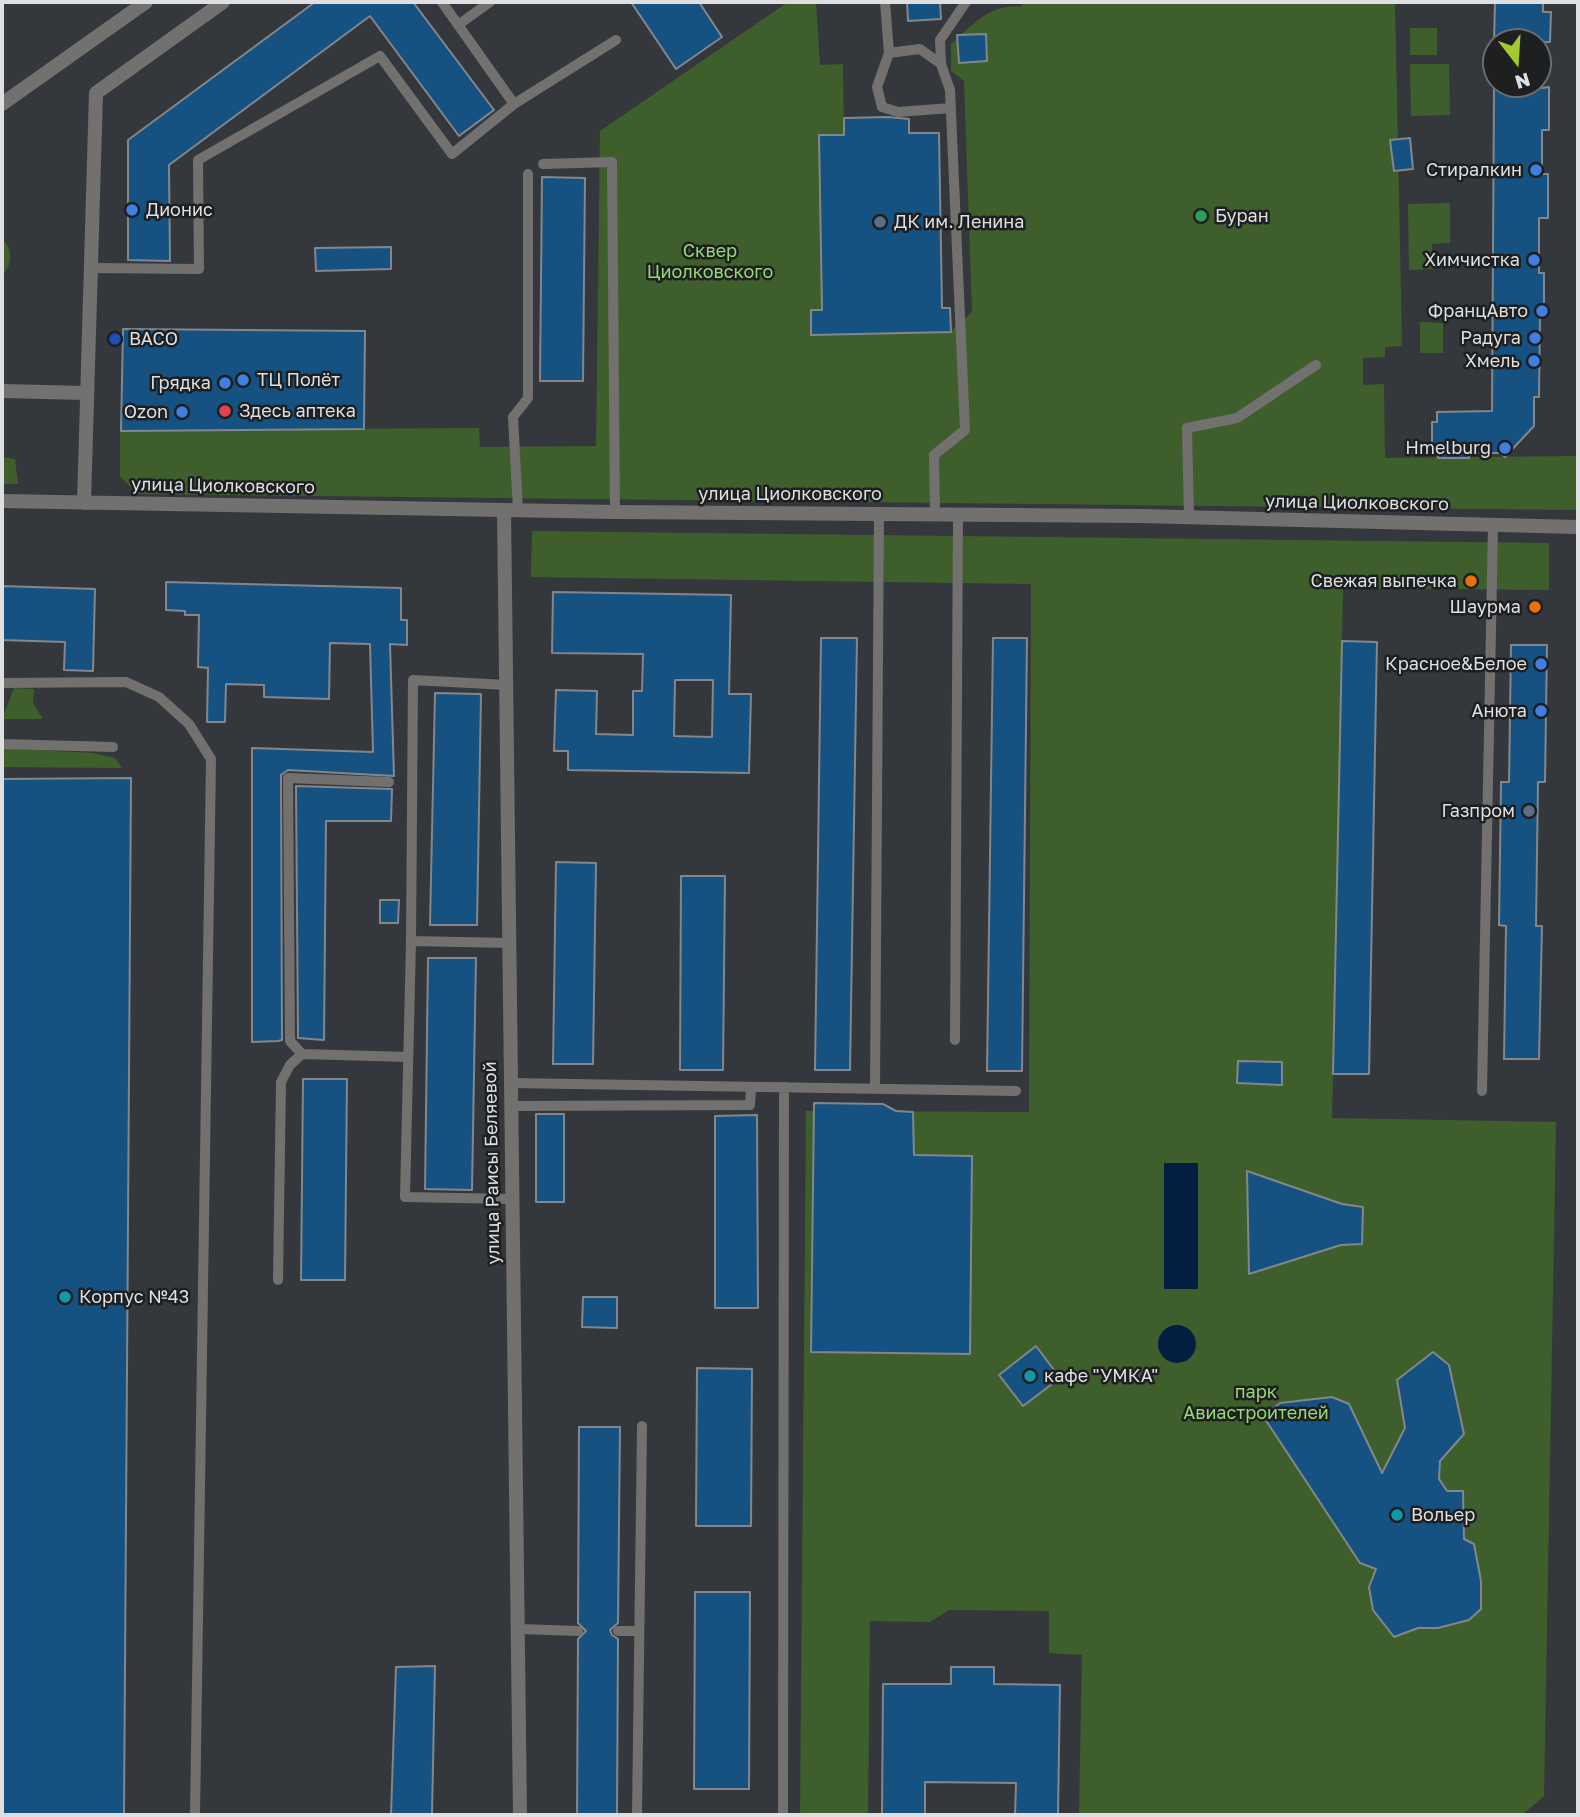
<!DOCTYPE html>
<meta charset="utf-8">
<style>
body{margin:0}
#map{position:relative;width:1580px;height:1817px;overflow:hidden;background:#34383c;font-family:"Golos Text",sans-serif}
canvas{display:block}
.frame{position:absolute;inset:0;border:4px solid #dddfe1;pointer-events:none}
.north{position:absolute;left:1482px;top:28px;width:70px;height:70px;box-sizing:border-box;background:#1d1f21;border:2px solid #6a6c6e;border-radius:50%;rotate:163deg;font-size:19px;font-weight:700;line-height:28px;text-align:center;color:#dddfe1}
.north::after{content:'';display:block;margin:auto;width:24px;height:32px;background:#a2c929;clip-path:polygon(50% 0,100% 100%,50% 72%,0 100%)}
</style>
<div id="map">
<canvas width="1580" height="1817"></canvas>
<div class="frame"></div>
<div class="north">N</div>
</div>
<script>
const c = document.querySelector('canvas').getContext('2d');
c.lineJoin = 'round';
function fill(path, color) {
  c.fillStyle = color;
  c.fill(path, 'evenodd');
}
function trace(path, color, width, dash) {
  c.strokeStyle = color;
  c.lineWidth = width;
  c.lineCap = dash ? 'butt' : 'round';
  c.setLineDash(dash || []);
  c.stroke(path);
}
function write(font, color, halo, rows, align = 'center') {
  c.font = font + ' "Golos Text",sans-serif';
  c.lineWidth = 5;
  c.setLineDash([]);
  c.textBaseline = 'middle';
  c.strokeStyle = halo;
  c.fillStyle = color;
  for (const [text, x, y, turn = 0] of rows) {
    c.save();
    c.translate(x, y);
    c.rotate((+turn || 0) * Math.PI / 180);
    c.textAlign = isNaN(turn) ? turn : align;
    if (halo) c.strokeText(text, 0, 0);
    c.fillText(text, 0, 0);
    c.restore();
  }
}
fill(new Path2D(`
 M788 2H816L820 65 843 64 844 135 819 136 822 310H811V334L950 332 972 312 964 81 951 71V44C972 26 990 3 1020 7L1024 2H1395L1402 346 1385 347V357L1363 358V385L1384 384 1385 458 1578 456V510L137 494 120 476V430L479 428 480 447 596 446 600 131Z
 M1410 28H1437V55H1410Z
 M1410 64H1449L1450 115 1411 116Z
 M1450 203V243L1432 244 1433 269 1409 270 1408 204Z
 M2 238C13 250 13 264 2 276Z
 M1420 322 1443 323V353H1420Z
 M2 457 15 459 18 484H2Z
 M532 531 1549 543V590L1343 588 1332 1118 1556 1122 1544 1796 1522 1815H1079L1082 1655 1049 1653V1611L949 1610 930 1622 870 1621 868 1815H800L806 1111 1029 1112 1031 584 531 577Z
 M14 688 34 689 33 703 43 719H2Z
 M2 748 93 753 115 758 122 768 2 767Z`), '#3e5f2b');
fill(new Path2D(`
 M1164 1163H1198V1289H1164Z
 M1158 1344a19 19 0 1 1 38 0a19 19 0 1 1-38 0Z`), '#041e42');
const building = new Path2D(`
 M315 2H413L494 110 459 136 370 16 169 165 170 261 128 260V140Z
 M631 2H699L722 37 676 69Z
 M907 2H940L941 19 908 21Z
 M1495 2H1543V12H1551L1550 42H1494Z
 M986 34 987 61 959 63 957 35Z
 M1494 84H1542V88L1549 87V130H1542V174H1548V218H1539V273H1544V315H1540L1539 397H1534V426L1505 457 1500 453H1469V458H1438L1437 446H1432V422H1437V412L1492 411Z
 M888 117 909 119V133H939L942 308H950L951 332 811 335V310H822L819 135H844V118Z
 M1410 138 1413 169 1394 171 1390 140Z
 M542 177 585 178 583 381H540Z
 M391 247V269L316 271 315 248Z
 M123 329 365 331 364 429 121 431Z
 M166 582 401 588V620H407V645L390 644 394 776 288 770 281 775 282 1040 278 1041 252 1042V748L373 752 370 644 330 643 329 699 264 697V685L226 684 225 722H207L208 668 198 667 199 615H185V611L166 610Z
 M2 586 95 589 93 671 64 670 65 642 2 640Z
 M553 592 731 595 729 694H751L749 773 568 770V751H554L556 690 597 691 596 734 633 735V691H642L643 654 552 653ZM675 680H713L712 737 674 736Z
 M821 638H857L850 1070H815Z
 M993 638H1027L1022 1071H987Z
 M1342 641 1377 642 1369 1074H1333Z
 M1511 645H1547L1545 782H1538L1536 926H1542L1539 1059H1504L1506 926 1499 925 1501 782H1509Z
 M435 693 481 694 477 925H430Z
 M131 778 124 1815H2V779Z
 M296 786 392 789 391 821H326L324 1040 298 1038Z
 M556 862 596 863 593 1064H553Z
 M681 876H725L723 1070H680Z
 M380 900H399L398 923H380Z
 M428 958H476L472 1190 425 1189Z
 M1238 1061 1282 1062V1085L1237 1083Z
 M303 1079H347L345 1280H301Z
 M814 1103 883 1104 896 1111 913 1112 914 1155 972 1156 970 1354 811 1352Z
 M536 1114H564V1202H536Z
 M757 1115 758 1308H715V1116Z
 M1247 1171 1342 1204 1363 1207 1362 1244 1341 1245 1249 1274Z
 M583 1297H617V1328L582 1327Z
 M1036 1346 1060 1378 1023 1406 999 1375Z
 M1433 1352 1449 1365 1464 1434 1440 1461 1439 1479 1447 1491H1463L1464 1539 1474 1544 1481 1581V1609L1469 1620 1438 1628H1418L1394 1637 1373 1610 1369 1587 1376 1569 1360 1563 1263 1416 1280 1403 1332 1397 1349 1404 1382 1473 1405 1428 1397 1380Z
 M697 1368 752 1369 751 1526H696Z
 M579 1427H620L618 1623 610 1630 612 1635 618 1639 617 1815H577L578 1639 586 1631 578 1623Z
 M695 1592H750L749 1789H694Z
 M435 1666 432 1815H391L396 1667Z
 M951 1667H994V1684L1060 1685 1058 1815H1015L1016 1783 925 1782V1815H882L883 1684H951Z`);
fill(building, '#155282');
trace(building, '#83878c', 2);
trace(new Path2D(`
 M442 2 514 104
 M885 2 889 53
 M458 25 490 2
 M941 64 920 49 889 53 877 87 882 107 898 112 951 108
 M543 164 612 162 615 512
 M90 268 199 269 198 160 380 56 452 154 514 104 616 40
 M518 510 513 417 528 398V174
 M935 515 934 455 965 430 950 90 941 64 940 40 966 2
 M1189 518 1187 428 1237 418 1316 365
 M2 683 126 682 159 697 189 724 211 759 195 1815
 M507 685 413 680 411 941 509 943
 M2 744 113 747
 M411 941 405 1197 511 1199
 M955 1040 958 515
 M302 1054 290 1041 288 778 389 782
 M510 1083 1016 1091
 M875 1089 879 514
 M1482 1091 1493 525
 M510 1106 750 1105 751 1087
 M278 1280 281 1082 290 1065 302 1054 408 1057
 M519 1629 578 1631
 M618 1631H639
 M637 1815 642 1426
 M783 1815 784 1087`), '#73716f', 10);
trace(new Path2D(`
 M504 510 520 1815`), '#73716f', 14);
trace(new Path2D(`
 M2 104 146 2
 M2 391 86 393
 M2 501 615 512 1141 516 1578 527
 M84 503 96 93 223 2`), '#73716f', 14);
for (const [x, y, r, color] of [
 [1536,170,7,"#3f7fe0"],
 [132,210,7,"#3f7fe0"],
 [1201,216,7,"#2e9e5b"],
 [880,222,7,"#5c6f8a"],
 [1534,260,7,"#3f7fe0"],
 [1542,311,7,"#3f7fe0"],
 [1535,338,7,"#3f7fe0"],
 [115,339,7,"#1a4fb4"],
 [1534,361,7,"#3f7fe0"],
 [243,380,7,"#3f7fe0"],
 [225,383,7,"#3f7fe0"],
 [225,411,7,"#e0444e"],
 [182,412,7,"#3f7fe0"],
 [1505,448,7,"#3f7fe0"],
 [1471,581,7,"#e8710a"],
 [1535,607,7,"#e8710a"],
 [1541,664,7,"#3f7fe0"],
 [1541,711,7,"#3f7fe0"],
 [1529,811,7,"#5c6f8a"],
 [65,1297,7,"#0f9aa8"],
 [1030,1376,7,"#0f9aa8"],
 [1397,1515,7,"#0f9aa8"]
]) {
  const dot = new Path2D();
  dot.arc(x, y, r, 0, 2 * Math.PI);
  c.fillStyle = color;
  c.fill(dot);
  trace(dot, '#1d1f21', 2.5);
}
write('18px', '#dddfe1', '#1d1f21', [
 ["Стиралкин",1522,170],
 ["Дионис",146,210,"left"],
 ["Буран",1215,216,"left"],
 ["ДК им. Ленина",894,222,"left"],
 ["Химчистка",1520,260],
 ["ФранцАвто",1528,311],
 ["Радуга",1521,338],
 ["ВАСО",129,339,"left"],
 ["Хмель",1520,361],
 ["ТЦ Полёт",257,380,"left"],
 ["Грядка",211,383],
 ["Здесь аптека",239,411,"left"],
 ["Ozon",168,412],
 ["Hmelburg",1491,448],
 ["Свежая выпечка",1457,581],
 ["Шаурма",1521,607],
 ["Красное&Белое",1527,664],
 ["Анюта",1527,711],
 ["Газпром",1515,811],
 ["Корпус №43",79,1297,"left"],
 ["кафе \"УМКА\"",1044,1376,"left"],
 ["Вольер",1411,1515,"left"]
], 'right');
write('18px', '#96d96f', '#1d1f21', [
 ["Сквер",710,251],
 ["Циолковского",710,272],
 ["парк",1256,1392],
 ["Авиастроителей",1256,1413]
]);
write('18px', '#dddfe1', '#1d1f21', [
 ["улица Циолковского",223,486,1],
 ["улица Циолковского",790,494],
 ["улица Циолковского",1357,503,1],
 ["улица Раисы Беляевой",492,1163,-91]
]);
</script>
